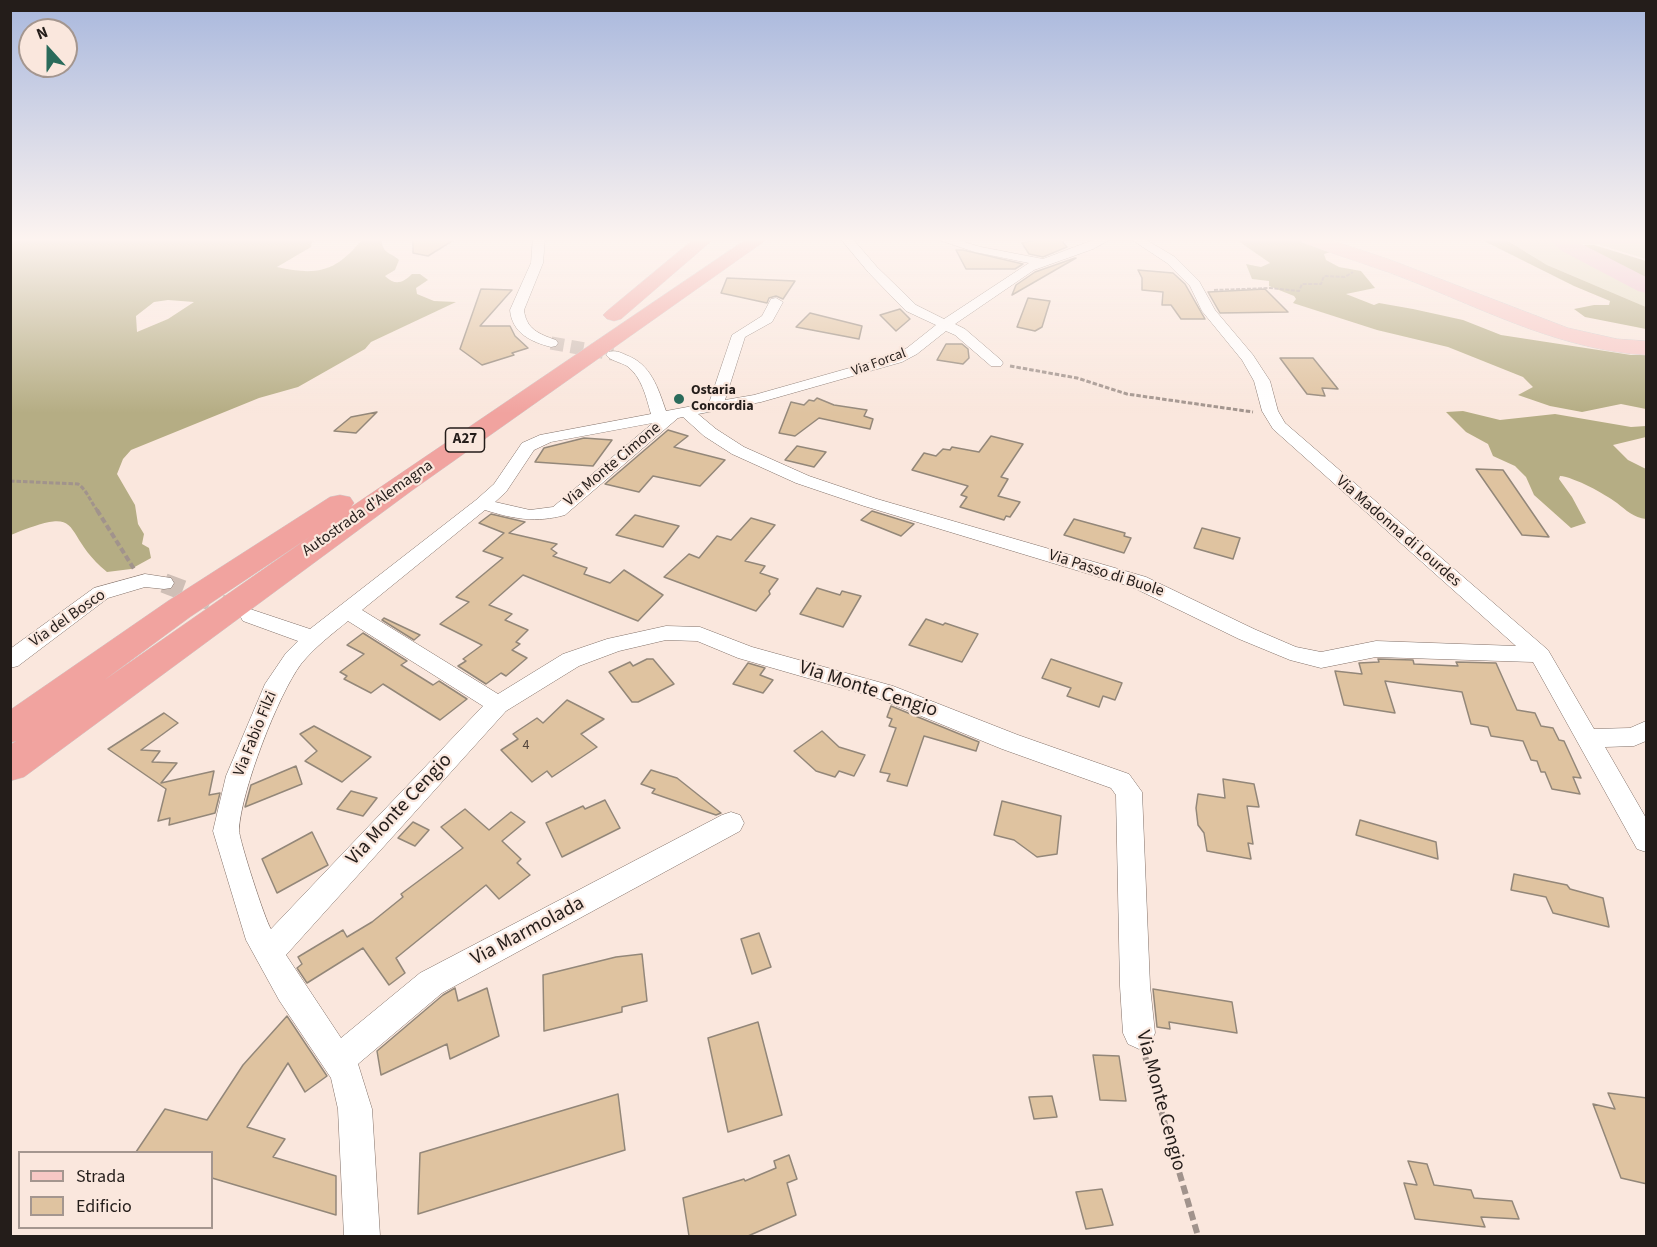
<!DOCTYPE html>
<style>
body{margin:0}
#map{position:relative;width:1657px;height:1247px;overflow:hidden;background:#fae7dd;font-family:"Source Sans 3",sans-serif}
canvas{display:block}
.frame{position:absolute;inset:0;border:12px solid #241d1a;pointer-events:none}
.legend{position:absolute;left:18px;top:1151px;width:195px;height:78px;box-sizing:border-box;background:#fae7dd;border:2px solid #a4968f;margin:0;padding:8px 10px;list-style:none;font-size:18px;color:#241d1a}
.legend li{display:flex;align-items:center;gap:12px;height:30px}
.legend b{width:30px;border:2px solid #a4968f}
.north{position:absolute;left:18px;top:18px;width:60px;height:60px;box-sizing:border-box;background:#fae7dd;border:2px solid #a4968f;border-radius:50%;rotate:339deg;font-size:16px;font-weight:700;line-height:24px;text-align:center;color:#241d1a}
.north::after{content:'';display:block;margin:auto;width:21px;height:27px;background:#2a6b5b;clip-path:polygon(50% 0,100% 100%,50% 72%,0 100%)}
</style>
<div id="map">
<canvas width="1657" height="1247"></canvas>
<div class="frame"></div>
<ul class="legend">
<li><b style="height:8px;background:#f7c8c5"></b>Strada</li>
<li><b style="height:16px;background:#dfc3a0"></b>Edificio</li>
</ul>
<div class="north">N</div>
</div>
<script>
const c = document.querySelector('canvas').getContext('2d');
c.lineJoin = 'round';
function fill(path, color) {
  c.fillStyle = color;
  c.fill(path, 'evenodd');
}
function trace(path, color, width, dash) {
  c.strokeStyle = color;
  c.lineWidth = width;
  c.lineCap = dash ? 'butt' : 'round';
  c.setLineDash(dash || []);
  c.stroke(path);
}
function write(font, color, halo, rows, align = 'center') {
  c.font = font + ' "Source Sans 3",sans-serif';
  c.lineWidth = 4.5;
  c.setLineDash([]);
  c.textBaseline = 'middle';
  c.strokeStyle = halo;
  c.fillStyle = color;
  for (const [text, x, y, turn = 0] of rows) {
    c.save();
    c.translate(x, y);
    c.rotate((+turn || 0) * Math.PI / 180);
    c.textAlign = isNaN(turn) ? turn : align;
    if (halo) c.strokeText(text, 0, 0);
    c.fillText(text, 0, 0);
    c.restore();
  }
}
fill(new Path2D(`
 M1503 238H1550L1567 250 1646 290V307L1547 265Z
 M1563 238C1591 238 1618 245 1646 244V259L1597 244Z`), '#e1dbbf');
fill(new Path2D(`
 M11 238H319L312 242 311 247 277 267C317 276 337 272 363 238H382C381 254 391 252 399 260L395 270 385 276C395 286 403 283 412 274H420L428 280 416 288 417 294 434 301 456 302 371 342 365 349 298 387 259 398 131 450 123 459 117 474 135 505 138 524 144 534 142 544 149 548 151 558 131 569 107 572C58 532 89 503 11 535ZM168 300 194 302 168 319 137 332 136 316 154 302Z
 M1234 238H1298L1334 251 1324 254 1326 260 1339 267 1361 271 1375 288 1346 294 1374 305 1379 303 1413 309 1463 320 1501 335 1631 355H1646V409L1621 404 1582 412 1550 406 1518 395 1533 387 1523 377 1448 347 1377 330 1296 304 1293 303 1296 299 1294 296 1269 286V281L1252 279 1246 264 1261 267 1270 263Z
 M1478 238H1503L1547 265 1646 307V329L1585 317 1574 309 1594 305H1609L1610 301 1574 286Z
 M1576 245H1594L1646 261V282Z
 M1463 411 1500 420 1555 414 1631 427 1646 426V437L1613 445 1628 460 1646 469V519C1634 518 1626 510 1617 503 1605 494 1574 477 1560 476L1559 479 1572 497 1586 523 1571 528 1534 495 1526 477 1515 466 1493 456 1488 444 1466 432 1446 412Z`), '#b5ad84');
trace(new Path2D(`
 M1562 242H1646`), '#ebbdcc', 4);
fill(new Path2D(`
 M1547 238H1570L1646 277V293L1638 291 1562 251Z`), '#ebbdcc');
const building = new Path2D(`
 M413 238H457L428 256 413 253Z
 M1044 238H1059L1067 247 1043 257 1029 254 1022 243Z
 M956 250H963L1023 264 1015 269H966Z
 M1075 258H1076L1012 295 1016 285 1035 272Z
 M1138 270 1173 273 1185 284 1205 319H1181L1171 305H1162L1163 292 1142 290V278Z
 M727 278 795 281 783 299 776 296 769 298 767 303 721 293Z
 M481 289 512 290 480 326H510L515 336 528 348 512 353 514 355 482 365 460 349Z
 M1265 289 1288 312 1220 313 1208 292Z
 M1028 298 1050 301 1042 327 1035 331 1017 327Z
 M900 309 910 319 896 331 880 315Z
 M810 313 862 326 859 339 796 327Z
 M946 344H962L968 349 969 358 963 364 937 360Z
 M1280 358H1313L1338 389 1322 388 1325 396 1307 394Z
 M817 398 834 405 867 410 864 416 873 419 870 429 819 418 795 436 779 433 791 402 804 405 809 400 814 401Z
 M377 412 356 433 334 431 351 417Z
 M668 430 688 436 674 447 725 460 700 486 653 476 639 492 605 484Z
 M991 436 1023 444 1001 477 1008 479 998 496 1020 502 1010 517 1006 516 1004 520 960 507 967 497 961 495 968 486 912 470 924 453 936 456 943 449 950 450 952 447 979 452Z
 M584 438 612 440 593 466 535 462 544 448Z
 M797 446 826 452 814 467 785 460Z
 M1476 469 1503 470 1549 537 1522 535Z
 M872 511 914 524 901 536 861 520Z
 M491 514 525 522 509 533 557 544 551 549 557 553 553 556 587 568 584 574 610 583 624 570 663 595 638 621 523 575 489 605 512 614 505 620 528 630 516 642 520 644 512 650 527 658 506 676 501 673 486 684 458 666 466 661 463 659 482 645 440 624 469 602 456 597 503 558 483 551 504 533 479 523Z
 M635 515 679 526 663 547 616 535Z
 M751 518 775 525 745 561 765 566 760 573 778 579 769 591 770 594 756 611 664 577 689 554 699 558 717 536 731 540Z
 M1074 519 1125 533 1124 536 1131 538 1124 553 1064 535Z
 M1202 528 1240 538 1233 559 1194 548Z
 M817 588 840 595 842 591 861 596 843 627 800 614Z
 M384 618 420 635 414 640 382 620Z
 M926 619 943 625 945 623 978 634 962 662 909 645Z
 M363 633 407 661 401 665 433 685 439 681 467 699 440 720 383 684 371 693 344 679 347 676 340 672 364 654 347 645Z
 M647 659H653L674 684 638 702H632L609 672 630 662 633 666Z
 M1051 659 1122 683 1115 700 1103 696 1099 707 1067 696 1071 688 1042 678Z
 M1378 659 1413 660 1414 664 1458 666 1456 662 1496 663 1517 710 1535 713 1541 726 1553 728 1559 740 1564 741 1581 778 1573 777 1580 794 1552 789 1545 772H1541L1537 761 1531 760 1523 741 1491 736 1488 727 1471 724 1462 692 1385 681 1395 713 1344 705 1335 671 1362 674 1359 663 1379 662Z
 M748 663 765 668 760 675 773 680 763 693 733 684Z
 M567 700 604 719 581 734 597 747 552 777 547 771 532 782 501 750 518 739 513 734 537 718 543 723Z
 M891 706 979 742 976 751 924 736 907 786 887 781 890 774 880 772 896 728 889 726 892 719 887 717Z
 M164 713 178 723 141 750 160 751 152 762 177 763 161 783 214 771 209 795 220 793 215 813 169 825 170 818 158 821 166 789 108 749Z
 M314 726 371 757 342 782 305 761 317 751 300 734Z
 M822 731 839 747 865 755 854 776 839 771 835 777 816 771 794 751Z
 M296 766 302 784 245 807 251 785Z
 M651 770 677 778 721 813 716 815 652 793 655 789 641 784Z
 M1223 779 1254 784 1259 807 1247 806 1253 844 1248 843 1251 859 1207 851 1204 833 1198 825 1196 808 1198 794 1225 798Z
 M351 791 377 798 363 816 337 809Z
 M605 800 620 828 562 857 546 823 583 806 585 809Z
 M1002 801 1061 816 1057 854 1037 857 1014 840 994 835Z
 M465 809 489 830 511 812 525 822 502 841 521 859 517 863 530 875 499 899 486 885 396 958 405 973 389 985 363 948 307 983 297 968 302 964 298 957 343 930 347 937 372 922 403 897 401 894 463 848 441 827Z
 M1360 820 1436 842 1438 859 1356 835Z
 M413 822 429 830 415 846 398 838Z
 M312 832 328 865 277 893 262 859Z
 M1514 874 1567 885 1570 889 1603 898 1609 927 1553 913 1546 897 1511 890Z
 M759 933 771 967 752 974 741 939Z
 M642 954 647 1001 622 1007V1012L544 1031 543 975 616 957Z
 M455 988 458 1001 487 988 499 1036 450 1059 447 1044 381 1075 377 1051 443 995Z
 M1153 989 1232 1002 1237 1033 1169 1022 1170 1029 1157 1027Z
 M287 1016 327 1076 305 1092 288 1063 247 1127 285 1139 273 1157 336 1176V1215L212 1178V1152H136L165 1109 207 1120 243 1065Z
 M758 1022 782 1115 728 1132 708 1038Z
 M1093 1055 1119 1056 1126 1101 1100 1100Z
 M1608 1093 1647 1098V1184L1621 1178 1593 1104 1615 1109Z
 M618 1094 625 1150 418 1214 420 1153Z
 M1052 1096 1057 1117 1034 1119 1029 1097Z
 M789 1155 797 1179 787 1183 796 1215 748 1236H689L683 1198 744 1179 745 1181 776 1168 774 1161Z
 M1408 1161 1427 1164 1434 1185 1471 1190 1474 1198 1512 1201 1519 1219 1481 1217 1485 1227 1415 1219 1404 1183 1417 1185Z
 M1102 1189 1113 1225 1086 1229 1076 1192Z`);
fill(building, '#dfc3a0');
trace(building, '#938779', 1.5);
trace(new Path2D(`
 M551 343 613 354`), '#cfbfb6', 13, [13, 7]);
trace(new Path2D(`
 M164 583 241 612`), '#cfbfb6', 20, [20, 10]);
const street = new Path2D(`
 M533 238H545L543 263 524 310C526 329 539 334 556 340L558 343 556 346 551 347C531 342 512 333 510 310L531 263Z
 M840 238H852L877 267 916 305 944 319 1029 263 975 252 932 238H951L981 247 1043 259 1098 238H1113L1093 249 1034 270 955 324 965 329 1001 360 1003 363 1001 366H991L955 335 946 331 917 354 902 362 761 402 698 414 716 429 744 447 809 476 877 499 1146 577 1254 629 1296 647 1321 652 1376 641 1516 646 1273 429 1262 411 1254 381 1242 360 1202 311 1190 286 1167 263 1129 238H1143L1175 257 1199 281 1215 310 1253 355 1270 381 1278 411 1285 423 1548 650 1594 729 1630 728 1646 721V741L1634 746 1605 747 1646 818V852L1637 849 1533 662 1376 657 1321 668 1290 660 1239 639 1132 587 864 506 796 483 732 454 704 436 683 417 678 418 565 515C537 523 513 519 485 510L362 610 498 694 563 654 607 639 666 626 700 627 752 647 893 686 1018 735 1129 774 1142 792 1150 986 1155 1033 1150 1044 1139 1049 1128 1044 1123 1033 1120 986 1116 795 1111 788 1002 749 877 698 738 658 697 641 666 640 619 651 579 666 506 711 286 955 341 1038 420 973 722 815 731 812 740 815 744 823 740 831 442 993 358 1064 372 1109 380 1236H344L338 1109 331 1078 279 1000 246 940 213 831 226 776 265 684 286 653 298 641 243 621 240 616 243 611 250 609 310 629 476 500 494 484 522 443 540 435 651 414C646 397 642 377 627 366 620 362 611 361 606 355L608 352C615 350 620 352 626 355 651 364 658 388 666 411L709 403 732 335 762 316 771 299 776 298 783 302 772 322 745 337 725 400 754 395 892 356 907 348 936 325 906 311 869 273ZM653 423 553 507 530 510 495 502 506 492 534 450 551 442ZM348 621 483 706 271 929C265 920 239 839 239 830 241 791 278 695 301 664 315 647 332 634 348 621Z
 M145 574 171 578 174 583 171 588 164 589 145 587 108 598 18 666 10 668V649L94 588Z`);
const primary = new Path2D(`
 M1299 238H1325L1388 259 1568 328 1617 339 1646 341V355C1565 350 1493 314 1419 284 1381 268 1340 257 1302 242Z`);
const highway = new Path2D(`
 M695 238H715L621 319 614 321 607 319 603 315 607 311Z
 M748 238H769L414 489 24 777 10 781V745L16 741 10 743V710L168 601 330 497 340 495 350 497 354 503 351 507ZM311 536 103 681 190 617Z`);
trace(street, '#827169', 1);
trace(primary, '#cfcdcd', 1);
trace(highway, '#cfcdcd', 1);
trace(new Path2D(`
 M1214 290 1270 288 1299 291 1302 284H1321L1324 276 1345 277 1353 272`), '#a1938c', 2, [4, 1.5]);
trace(new Path2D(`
 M1010 366 1077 378 1127 394 1253 412
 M10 481 78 484C88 491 90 502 98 511`), '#a1938c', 3, [4.5, 2]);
trace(new Path2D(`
 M97 510 134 569`), '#a1938c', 4, [6, 3]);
trace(new Path2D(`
 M1145 1056 1198 1236`), '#a1938c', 6, [9, 4.5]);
fill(street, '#fff');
fill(primary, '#f7c8c5');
fill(highway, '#f1a39f');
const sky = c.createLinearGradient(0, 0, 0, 413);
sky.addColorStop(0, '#a9b8dd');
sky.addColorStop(0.58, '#fdf4f0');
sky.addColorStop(1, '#fdf4f000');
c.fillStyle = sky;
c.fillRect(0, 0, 1657, 413);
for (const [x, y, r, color] of [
 [679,399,6,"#2a6b5b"]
]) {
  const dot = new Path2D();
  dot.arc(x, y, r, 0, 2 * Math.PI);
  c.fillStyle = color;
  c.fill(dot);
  trace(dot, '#fae7dd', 2);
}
write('14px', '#241d1a', '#fae7dd', [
 ["Via Forcal",879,363,-20]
]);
write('bold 14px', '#241d1a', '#fae7dd', [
 ["Ostaria",691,391],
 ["Concordia",691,407]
], 'left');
write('14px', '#53463c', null, [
 ["4",526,746]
]);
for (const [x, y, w] of [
 [465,440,39]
]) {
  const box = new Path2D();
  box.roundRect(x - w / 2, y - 12, w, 24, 4.5);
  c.fillStyle = '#fae7dd';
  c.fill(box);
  trace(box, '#241d1a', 1.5);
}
write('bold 15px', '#241d1a', null, [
 ["A27",465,440]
]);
write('16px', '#241d1a', '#fae7dd', [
 ["Via Monte Cimone",613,465,-40],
 ["Autostrada d'Alemagna",368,509,-35],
 ["Via Madonna di Lourdes",1398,532,41],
 ["Via Passo di Buole",1106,574,18],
 ["Via del Bosco",68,619,-35],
 ["Via Fabio Filzi",256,734,-68]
]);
write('20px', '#241d1a', '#fae7dd', [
 ["Via Monte Cengio",868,690,18],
 ["Via Monte Cengio",400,810,-47],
 ["Via Marmolada",528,932,-28],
 ["Via Monte Cengio",1160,1101,75]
]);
</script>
